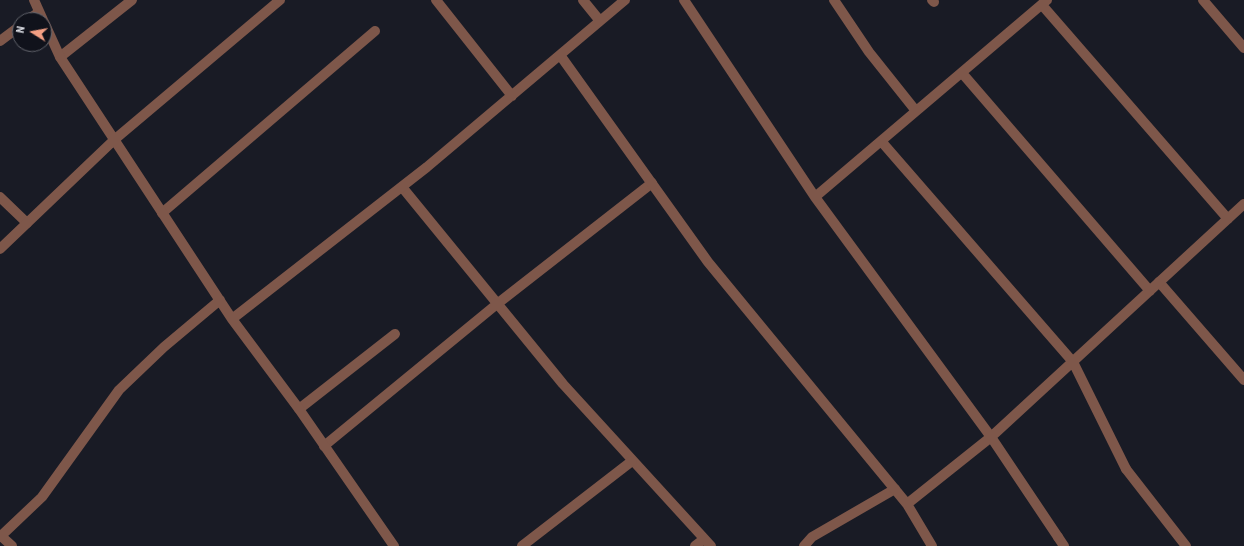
<!DOCTYPE html>
<style>
body{margin:0}
#map{position:relative;width:1244px;height:546px;overflow:hidden;background:#191b25;font-family:"Roboto Condensed",sans-serif}
canvas{display:block}
.north{position:absolute;left:12px;top:12px;width:40px;height:40px;box-sizing:border-box;background:#10121b;border:1px solid #62646c;border-radius:50%;rotate:281deg;font-size:11px;font-weight:700;line-height:16px;text-align:center;color:#dcdee5}
.north::after{content:'';display:block;margin:auto;width:14px;height:18px;background:#f39f83;clip-path:polygon(50% 0,100% 100%,50% 72%,0 100%)}
</style>
<div id="map">
<canvas width="1244" height="546"></canvas>
<div class="north">N</div>
</div>
<script>
const c = document.querySelector('canvas').getContext('2d');
c.lineJoin = 'round';
function trace(path, color, width, dash) {
  c.strokeStyle = color;
  c.lineWidth = width;
  c.lineCap = dash ? 'butt' : 'round';
  c.setLineDash(dash || []);
  c.stroke(path);
}
trace(new Path2D(`
 M932 0 934 2
 M60 57 132 0
 M402 187 563 384 711 546
 M0 197 27 223
 M162 213 375 31
 M1159 282 1244 380
 M299 409 395 334
 M324 446 497 304 652 183
 M1126 469 1186 546
 M1058 537 1064 546
 M695 546 704 539
 M804 546 812 537 895 489`), '#7e574a', 10);
trace(new Path2D(`
 M34 0 43 20
 M436 0 512 96
 M583 0 600 21
 M684 0 815 197 991 437 1058 537
 M834 0 869 52 916 111
 M1203 0 1244 48
 M1042 5 1228 219
 M28 20 39 12
 M44 22 60 57 232 319 299 409 394 546
 M0 41 20 26
 M560 55 708 262 907 504 932 546
 M962 73 1150 291
 M881 141 1073 362 1126 469
 M815 197 1047 0
 M0 249 114 140 280 0
 M232 319 427 167 625 0
 M907 504 991 437 1244 204
 M1 536 12 546
 M0 537 42 497 119 390 164 347 220 300
 M522 546 632 461`), '#7e574a', 10);
</script>
